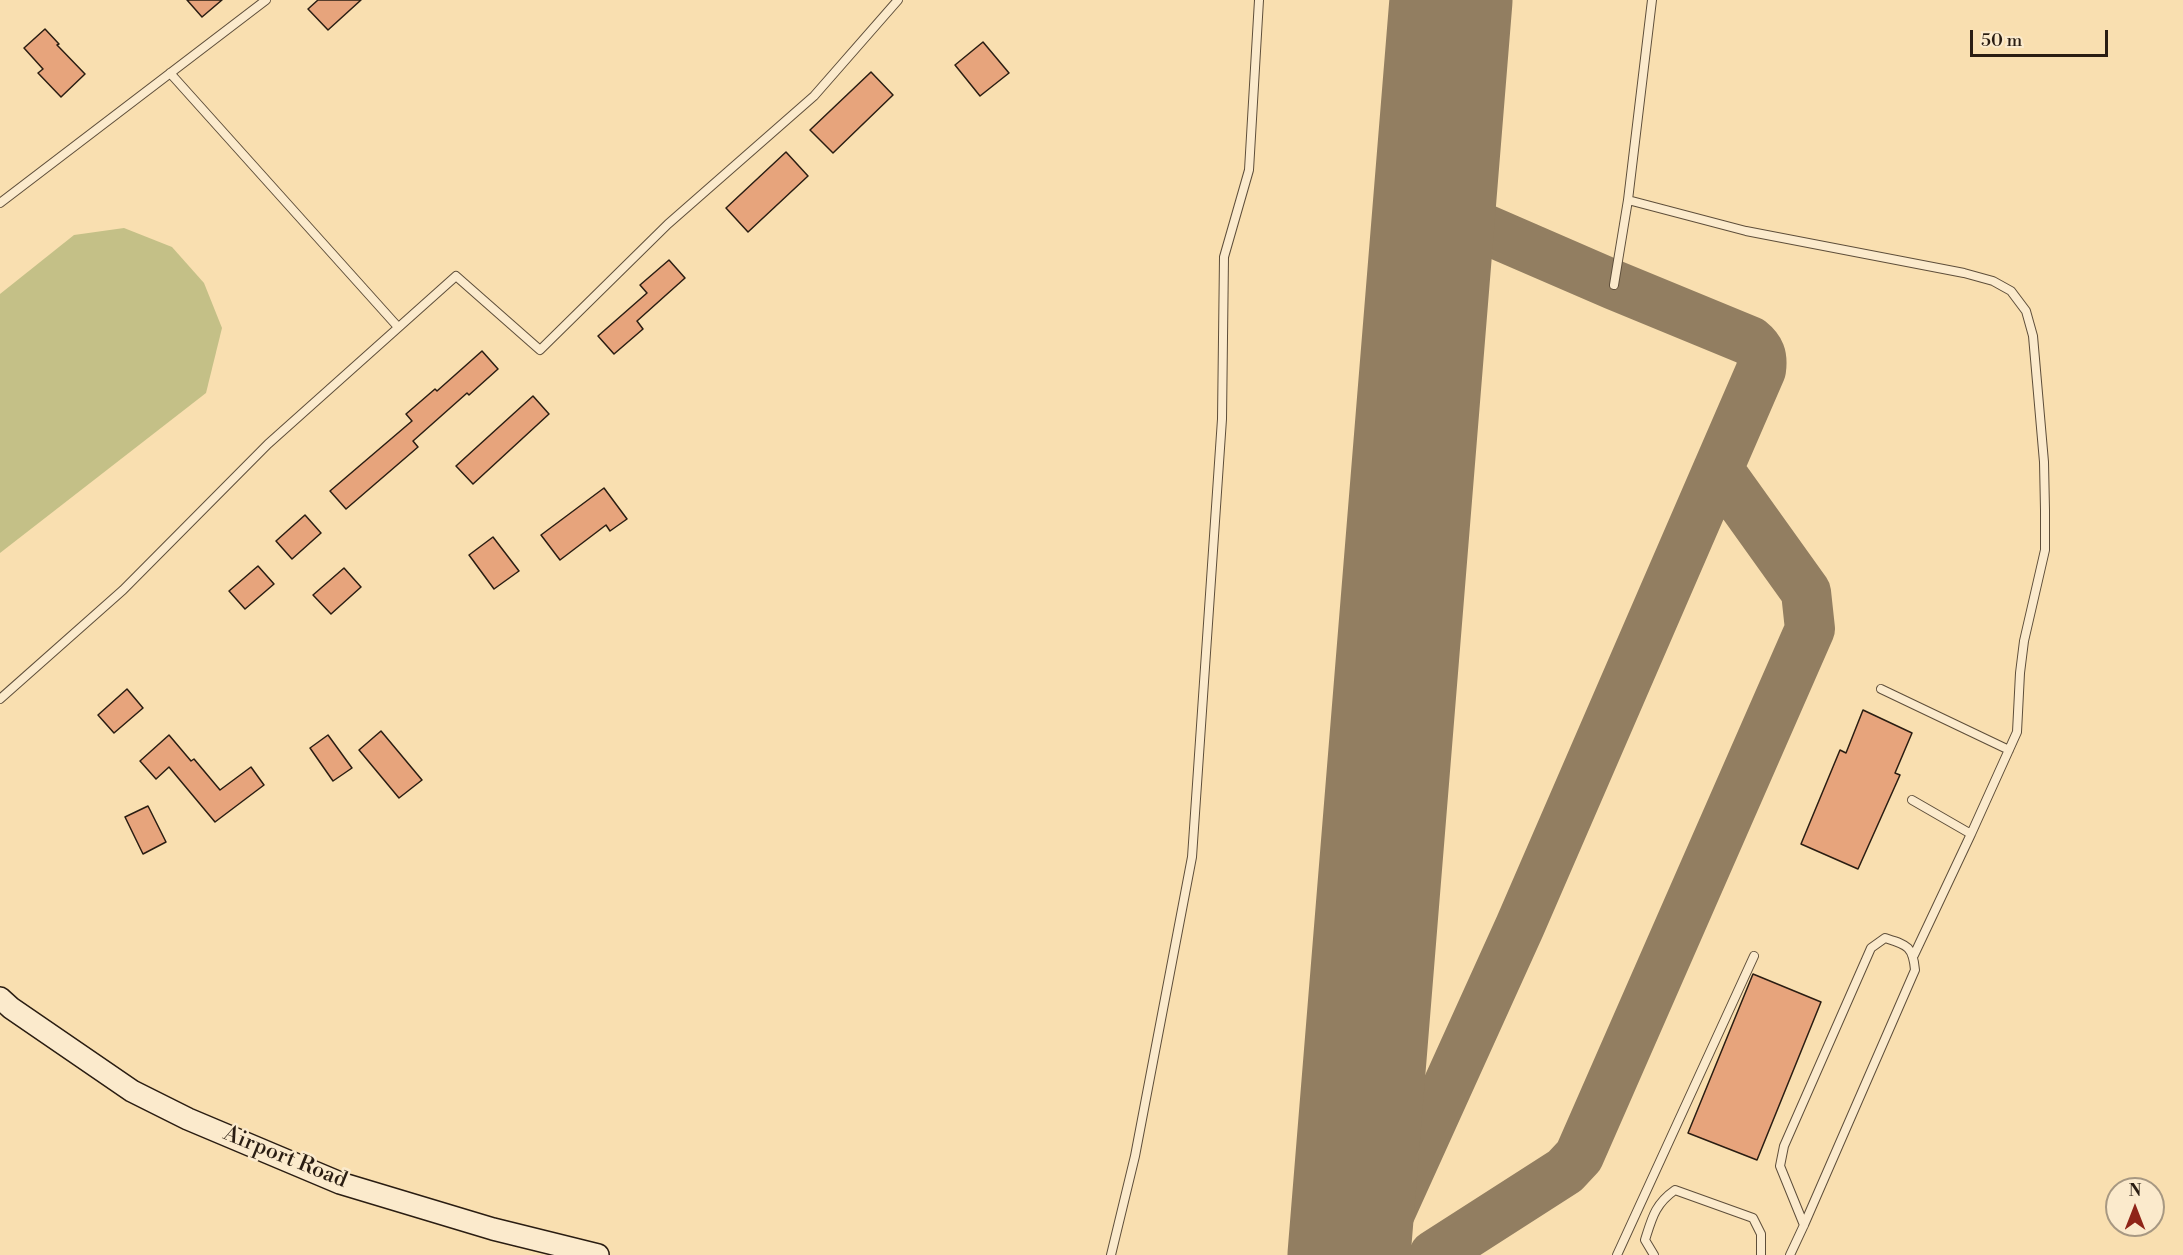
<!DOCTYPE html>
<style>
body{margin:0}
#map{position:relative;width:2183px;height:1255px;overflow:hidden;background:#f9dfb0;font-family:"Libre Bodoni",serif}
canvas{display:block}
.north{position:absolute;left:2105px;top:1177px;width:60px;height:60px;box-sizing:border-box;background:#fbeacc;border:2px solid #a79882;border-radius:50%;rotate:0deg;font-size:16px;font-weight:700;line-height:24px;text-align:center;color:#2a1d12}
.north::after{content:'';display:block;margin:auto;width:21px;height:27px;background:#8f2418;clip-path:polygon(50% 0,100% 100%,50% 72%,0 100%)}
.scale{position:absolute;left:1970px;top:30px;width:138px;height:27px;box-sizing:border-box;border:3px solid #2a1d12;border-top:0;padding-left:8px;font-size:18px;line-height:21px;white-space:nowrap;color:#2a1d12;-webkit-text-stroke:4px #fbeacc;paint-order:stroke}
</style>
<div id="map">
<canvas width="2183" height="1255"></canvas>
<div class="north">N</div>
<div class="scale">50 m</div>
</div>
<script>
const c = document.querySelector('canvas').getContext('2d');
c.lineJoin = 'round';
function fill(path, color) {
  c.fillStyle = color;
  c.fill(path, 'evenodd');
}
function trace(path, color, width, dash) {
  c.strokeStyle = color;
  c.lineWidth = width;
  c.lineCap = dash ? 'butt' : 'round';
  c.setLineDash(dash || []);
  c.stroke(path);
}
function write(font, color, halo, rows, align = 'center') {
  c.font = font + ' "Libre Bodoni",serif';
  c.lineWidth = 5;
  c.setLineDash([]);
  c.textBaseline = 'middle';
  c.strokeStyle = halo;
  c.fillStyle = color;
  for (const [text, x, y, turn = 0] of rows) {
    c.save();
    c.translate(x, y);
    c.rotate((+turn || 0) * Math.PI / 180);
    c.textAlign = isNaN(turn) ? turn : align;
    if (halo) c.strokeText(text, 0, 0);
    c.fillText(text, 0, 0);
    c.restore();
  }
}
fill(new Path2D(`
 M124 228 172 247 204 283 222 328 206 393 0 553V294L74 235Z`), '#c4c087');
trace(new Path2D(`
 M1371 1255 1520 926 1761 370C1763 356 1760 349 1750 341L1614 285 1434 207
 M1434 1255 1565 1171 1579 1156 1810 629 1806 592 1718 469`), '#927e61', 50);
trace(new Path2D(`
 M1349 1255 1451 0`), '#927e61', 123);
const building = new Path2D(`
 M187 0H222L202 17Z
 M318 0H361L328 30 308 9Z
 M45 29 59 44 57 45 85 74 61 97 38 73 43 69 24 48Z
 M983 42 1009 73 980 96 955 65Z
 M871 72 893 95 833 153 810 130Z
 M786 152 808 176 748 232 726 208Z
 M669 260 685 278 637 321 643 329 614 354 598 336 647 293 640 285Z
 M482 351 498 369 469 395 467 393 413 441 418 447 346 509 330 491 412 421 406 414 435 389 437 391Z
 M533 396 549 414 473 484 456 466Z
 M604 488 627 519 610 531 606 525 560 560 541 535Z
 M305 515 321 533 292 559 276 541Z
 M493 537 519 571 494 589 469 555Z
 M258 566 274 584 245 609 229 591Z
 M344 568 361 587 331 614 313 595Z
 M127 689 143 708 114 733 98 715Z
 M1863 710 1912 733 1895 773 1900 775 1858 869 1801 844 1840 750 1846 753Z
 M381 731 422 780 399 798 359 750Z
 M169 735 191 761 194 759 220 790 251 767 264 785 215 822 169 767 156 779 140 761Z
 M328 735 352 768 333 781 310 748Z
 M148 806 166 842 143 854 125 817Z
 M1753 974 1821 1002 1757 1160 1688 1133Z`);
fill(building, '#e7a47c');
trace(building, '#2a1d12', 1.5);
const lane = new Path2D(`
 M170 73 398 327
 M1628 200 1652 0
 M0 203 266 0
 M1614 285 1628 200 1746 231 1964 273 1993 281 2011 291 2026 311 2033 336 2044 462 2045 510V550L2024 641 2020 673 2017 732 1971 834
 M1881 689 2009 750
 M0 699 123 590 268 444 456 276 540 350 668 224 814 96 898 0
 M1912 800 1971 834 1914 955
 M1111 1255 1135 1156 1192 857 1222 419 1224 257 1249 170 1259 0
 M1617 1255 1754 956
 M1654 1255 1645 1240C1652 1218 1655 1204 1675 1190L1753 1218 1761 1234V1255
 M1790 1255 1804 1225 1915 970C1913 946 1907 945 1885 938L1871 948 1784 1146 1780 1166 1804 1225`);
const secondary = new Path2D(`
 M0 998 11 1008 132 1091 188 1119 340 1183 493 1229 598 1255`);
trace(lane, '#5e4e3a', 10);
trace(secondary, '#2a1d12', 24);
trace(lane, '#fbeacc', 8);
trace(secondary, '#fbeacc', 21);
write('22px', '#2a1d12', '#fbeacc', [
 ["Airport Road",285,1158,22]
]);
</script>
